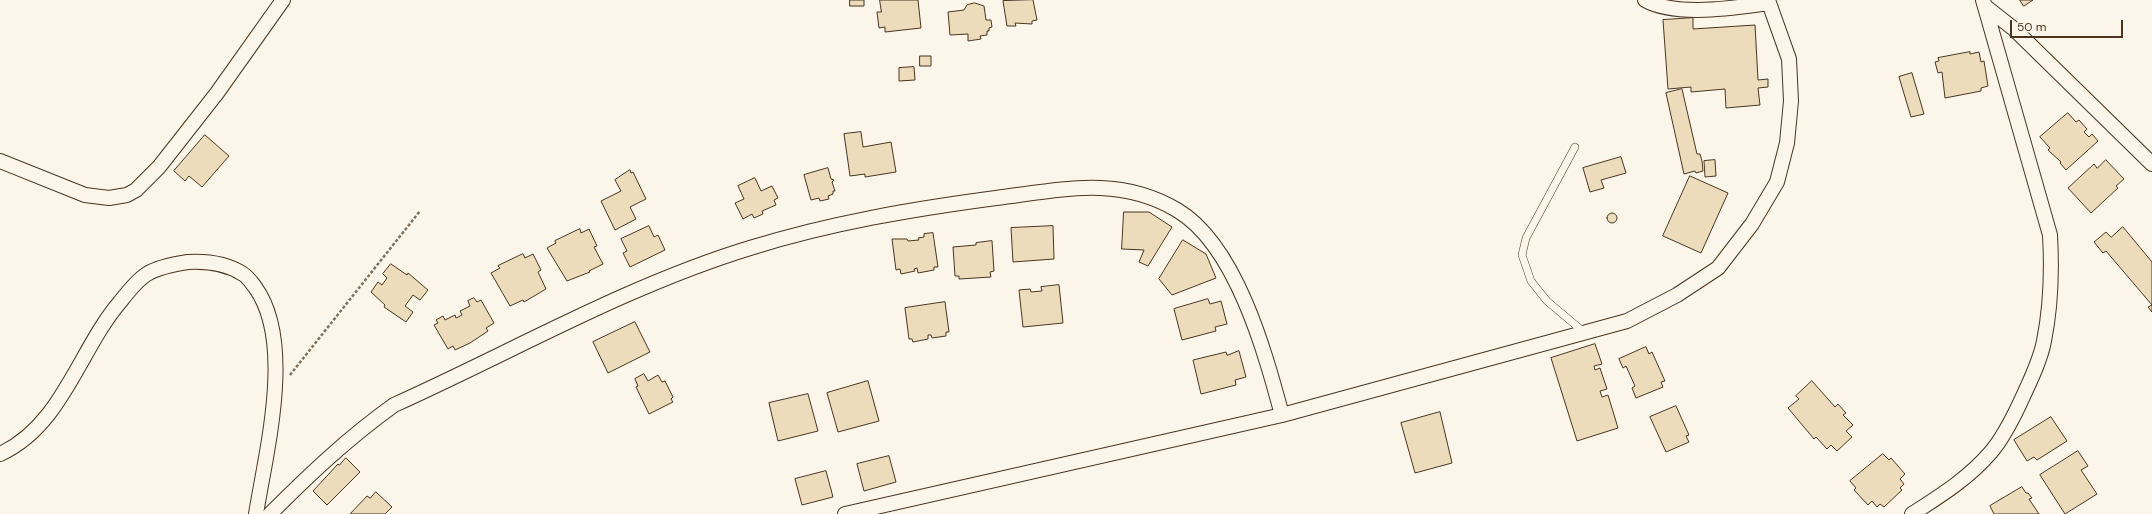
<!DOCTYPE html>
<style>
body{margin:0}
#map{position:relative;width:2152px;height:514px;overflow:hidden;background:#fbf6e9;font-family:"DM Sans",sans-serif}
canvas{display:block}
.scale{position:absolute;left:2010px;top:20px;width:113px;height:18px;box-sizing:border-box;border:2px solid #4a3520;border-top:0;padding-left:5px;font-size:12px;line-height:14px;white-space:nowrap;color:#4a3520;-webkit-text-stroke:3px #fbf6e9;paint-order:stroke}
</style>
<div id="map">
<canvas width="2152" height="514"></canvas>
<div class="scale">50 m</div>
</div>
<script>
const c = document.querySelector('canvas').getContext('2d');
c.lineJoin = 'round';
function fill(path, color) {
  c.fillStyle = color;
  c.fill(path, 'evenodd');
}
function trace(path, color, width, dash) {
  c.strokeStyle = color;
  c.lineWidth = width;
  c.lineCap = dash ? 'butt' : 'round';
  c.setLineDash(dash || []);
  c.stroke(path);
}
const building = new Path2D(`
 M850 0H864V6H850Z
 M880 0H918L921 28 885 32V27L879 28 877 12H881Z
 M1033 0 1037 20 1032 21V24L1015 23 1016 26H1007L1003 1Z
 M2020 0H2033L2024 6Z
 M975 3 984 6 986 20H991L992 27 989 28V31H987V35L980 36 981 39 968 41V34L950 35 948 12 964 10 967 5Z
 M1693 18V29L1755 25 1758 80 1768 79V87L1758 88 1760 105 1726 108 1725 89 1691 92V87L1668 89 1663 20Z
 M1970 52V54L1979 52 1981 62 1984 61 1988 86 1981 88V91L1945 98 1942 72 1938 73 1935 62 1939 61 1938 58Z
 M920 56H931V66H920Z
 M914 67 915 80 899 81V68Z
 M1912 73 1924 114 1911 117 1899 77Z
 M1682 89 1697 154H1700L1702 161 1703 171 1696 173 1695 171 1684 174 1666 93Z
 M2068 113 2076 122 2079 120 2087 129 2084 132 2089 137 2092 134 2098 141 2066 170 2060 163 2061 162 2048 150 2050 148 2040 137Z
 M861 132 863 147 891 142 896 172 865 177V174L850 176 844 134Z
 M205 135 229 156 202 187 189 176 185 181 174 171Z
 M1621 157 1626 173 1601 180 1604 188 1590 192 1583 168Z
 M1715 160 1716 176 1705 177 1704 161Z
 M2106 160 2124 179 2116 186 2118 188 2091 213 2068 188 2094 164 2097 168Z
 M828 168 831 179 834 180 832 182 835 191H833V194L828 196 829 199 820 201 819 198 811 200 804 175Z
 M630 170 631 173 633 172 646 199 630 207 636 219 615 230 601 201 621 191 615 180Z
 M1690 176 1728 193 1701 253 1663 236Z
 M755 178 761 191 772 186 778 198 774 200 776 205 762 211 763 214 754 218 752 214 743 219 735 203 744 199 738 186Z
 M1124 212H1149L1172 227 1148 266 1139 262 1144 250 1122 249Z
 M1607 218a5 5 0 1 1 10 0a5 5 0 1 1-10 0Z
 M649 226 654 237 658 235 665 250 630 267 623 253 627 251 621 239Z
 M1053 226 1054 259 1013 262 1011 228Z
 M2123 227 2152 262V312L2148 307 2152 305 2106 251 2103 253 2094 242 2106 232 2111 237Z
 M580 229 581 233 589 229 597 246 594 247 603 264 589 271 590 272 567 281 547 248 556 243 555 241Z
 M933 233 938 267H934V270L918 273 917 268 914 269 915 271 901 274 900 269 896 270 892 239H907L908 241 919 240 918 238 924 237V234Z
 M1183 240 1206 254 1216 278 1172 295 1159 279Z
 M992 241 994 271 990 272 991 277 959 279V276H955L953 247 976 245V243Z
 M523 254 525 258 533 254 541 270 538 272 546 289 524 302 523 300 510 306 491 273 500 268 498 266Z
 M391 264 407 275 408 273 428 290 420 300 413 295 405 306 413 312 406 322 384 307 385 305 371 292 378 282 382 285 387 278 383 274Z
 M1059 285 1063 323 1023 327 1019 290 1030 289 1031 292 1042 291 1041 287Z
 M474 298 477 302 481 300 494 323 486 328 488 331 470 343 455 350 453 346 448 349 434 325 438 323 436 320 443 316 445 320 455 315 456 318 462 315 460 311 470 306 468 301Z
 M1208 299 1210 304 1221 301 1227 324 1215 327 1216 331 1182 340 1174 309Z
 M945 302 949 332H946V336L932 338 931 335H928V339L913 342 912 339H909L905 308Z
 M635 322 650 352 608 373 593 342Z
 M1595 344 1602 364 1594 366 1595 370 1600 368 1607 389 1600 391 1602 397 1608 395 1618 428 1577 441 1551 358Z
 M1646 347 1649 354 1652 352 1665 381 1661 382 1663 387 1636 398 1632 388 1635 386 1626 366 1623 368 1619 359Z
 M1239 351 1246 377 1235 380 1236 385 1201 394 1193 360 1226 352 1227 355Z
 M644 374 648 381 658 375 662 382 665 381 673 397 671 399 673 402 649 414 636 387 638 386 635 379Z
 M868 381 879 421 838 432 827 393Z
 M1812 381 1835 407 1838 404 1846 413 1843 415 1853 425 1846 431 1852 437 1837 451 1831 445 1827 449 1816 437 1814 439 1788 408 1799 399 1796 396Z
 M808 394 818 431 778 441 769 403Z
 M1676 406 1689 435 1686 436 1689 442 1666 452 1650 417Z
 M1440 412 1452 463 1415 473 1401 423Z
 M2051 417 2067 441 2037 460 2034 457 2027 461 2014 440Z
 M2078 451 2088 466 2081 470 2097 494 2065 514 2040 475Z
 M1883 454 1889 460 1891 458 1905 474 1900 479 1904 484 1900 488 1902 490 1884 507 1880 504 1877 507 1872 501 1868 505 1854 490 1856 488 1850 481Z
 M889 456 896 482 864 491 857 464Z
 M346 458 360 472 327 505 313 491 338 464 339 465Z
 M826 471 833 497 802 505 795 479Z
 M2022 487 2026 493H2028L2032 498 2029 499 2039 514H1994L1990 506Z
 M376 492 392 507 385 514H350L367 496 370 498Z`);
fill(building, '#ecdcbc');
trace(building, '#4a3520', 1);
const lane = new Path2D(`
 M1575 147 1526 238 1522 255 1531 281 1547 301 1585 333`);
const street = new Path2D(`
 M1645 0C1675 17 1735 8 1769 3
 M1986 7 2014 29 2152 164
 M0 161 85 195 109 198 127 195 136 190 159 167 217 93 283 0
 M0 454C62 426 79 350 120 302 128 292 137 280 147 274 158 267 175 264 188 262 208 261 226 263 243 274 248 277 251 282 255 287 295 342 266 451 256 514
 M270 514C310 474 348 438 394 405 512 352 626 286 750 248 830 223 913 209 996 198 1060 190 1118 175 1177 210 1236 245 1265 352 1282 415
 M845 514 1282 415 1627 321 1677 295 1718 268 1752 224 1777 182 1787 143 1791 101 1789 59 1768 0
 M1912 514C1940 496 1969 478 1991 452 2003 438 2012 420 2020 403 2029 383 2040 362 2044 341 2051 306 2052 270 2050 235L1983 0`);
trace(lane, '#4a3520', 8);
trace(street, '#4a3520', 16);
trace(new Path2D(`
 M290 375 420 211`), '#7f6f5c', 2.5, [3, 2]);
trace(lane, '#fbf6e9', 7);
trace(street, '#fbf6e9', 14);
</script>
